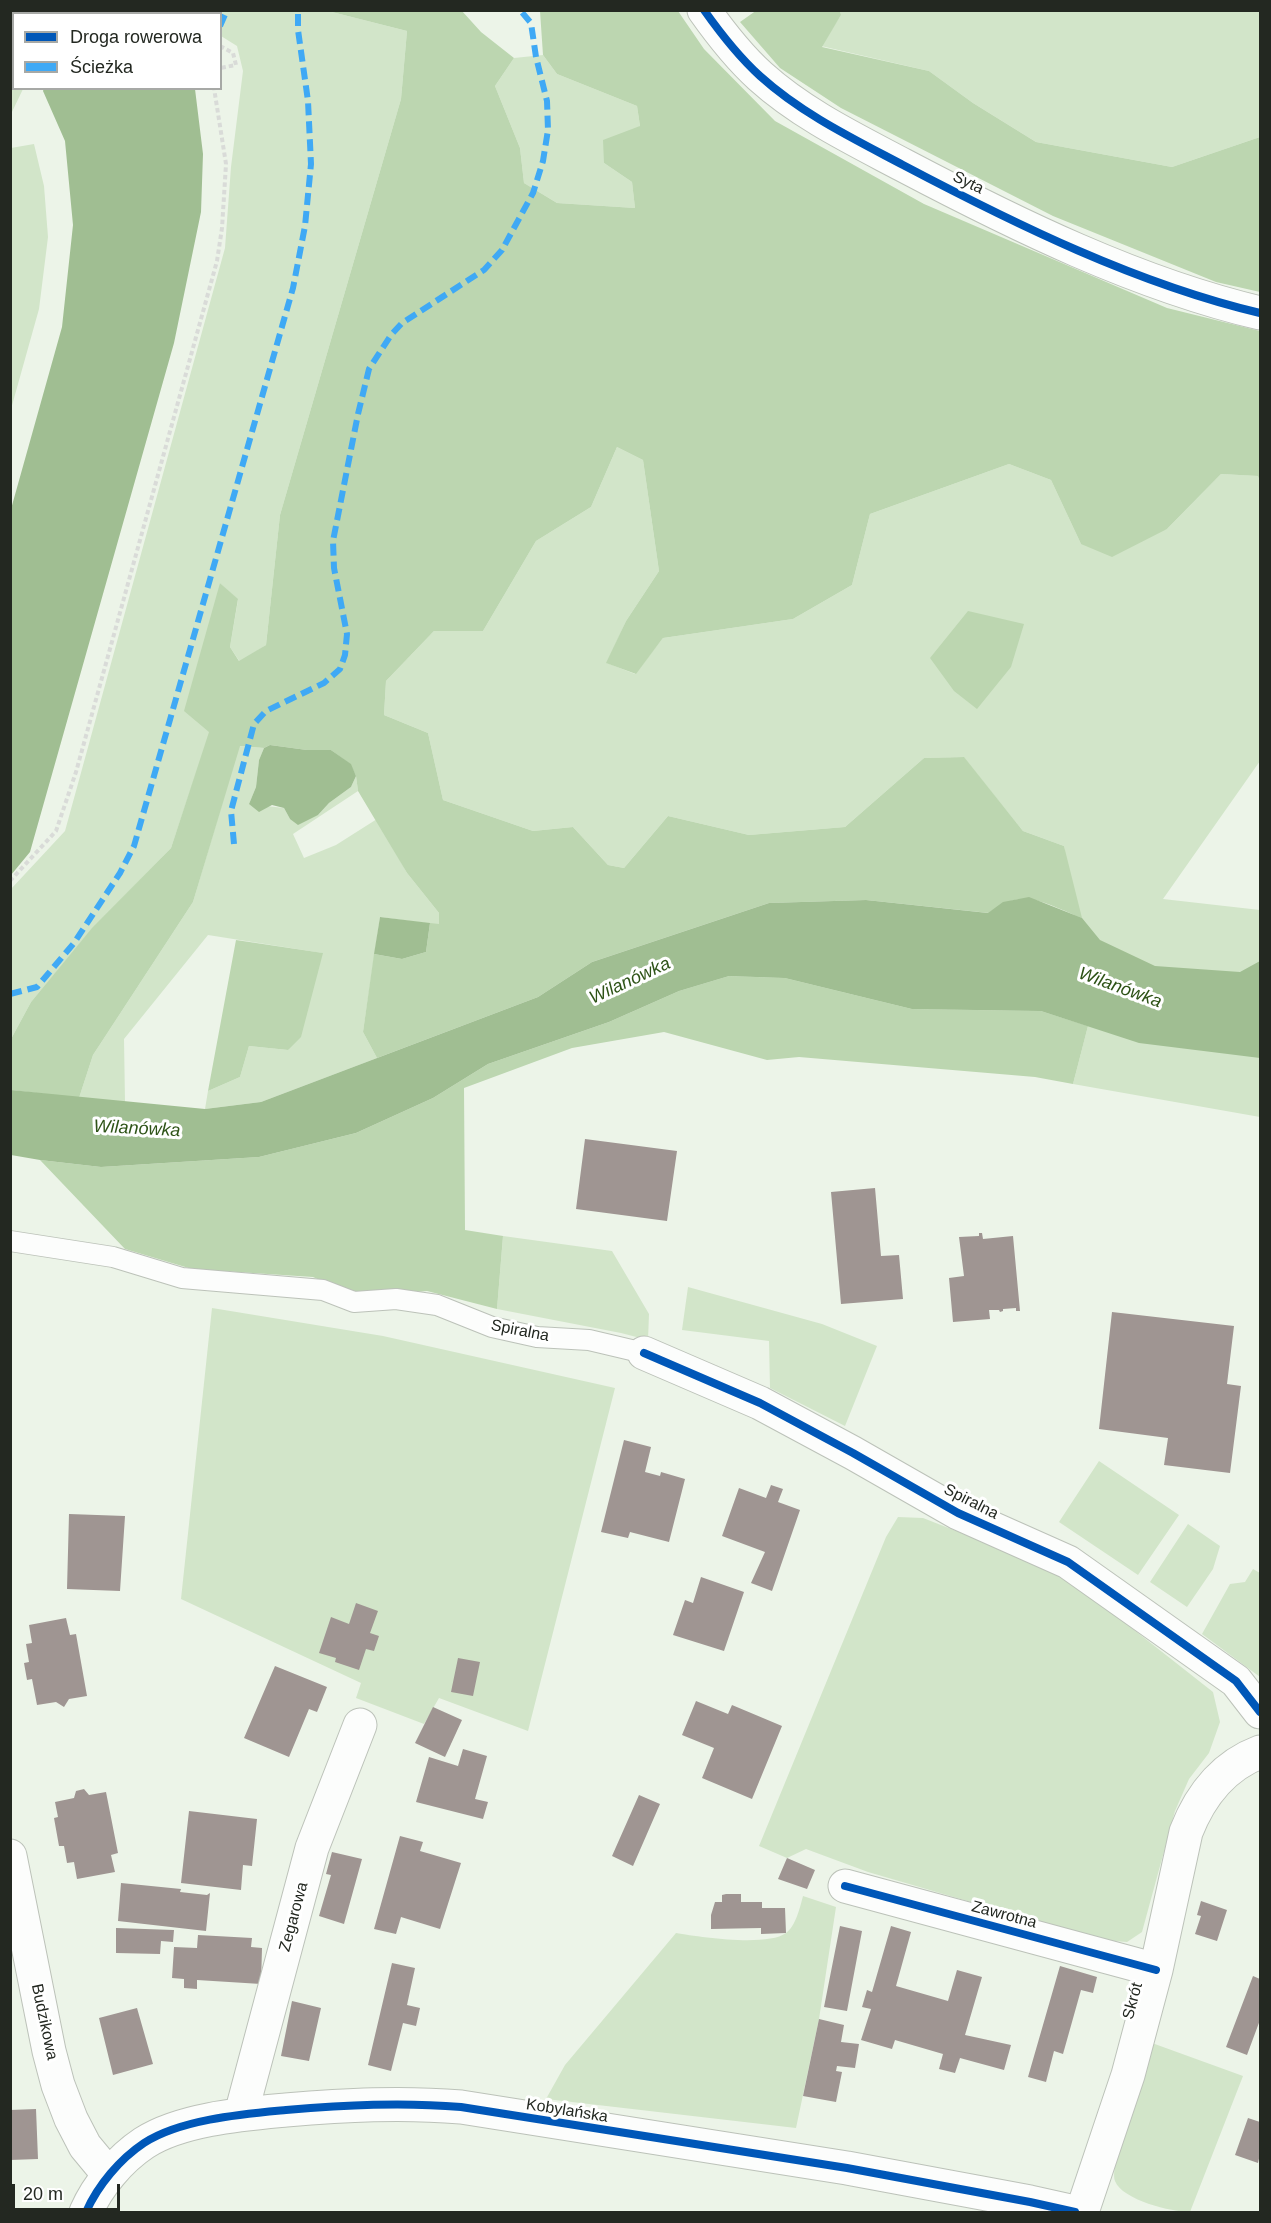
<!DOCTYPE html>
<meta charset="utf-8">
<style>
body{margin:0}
#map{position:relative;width:1271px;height:2223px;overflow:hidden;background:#ecf4e8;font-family:Helvetica,sans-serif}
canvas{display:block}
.frame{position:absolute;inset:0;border:12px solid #232821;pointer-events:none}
.legend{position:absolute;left:12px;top:12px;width:210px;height:78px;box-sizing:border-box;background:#fff;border:2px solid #a7a9a6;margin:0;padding:8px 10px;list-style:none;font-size:18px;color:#232821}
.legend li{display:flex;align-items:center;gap:12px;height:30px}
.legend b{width:30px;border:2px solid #a7a9a6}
.scale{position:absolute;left:12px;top:2184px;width:108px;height:27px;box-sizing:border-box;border:3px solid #232821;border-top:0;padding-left:8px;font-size:18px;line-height:21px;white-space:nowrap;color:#232821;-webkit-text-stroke:4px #fff;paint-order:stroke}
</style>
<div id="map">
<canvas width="1271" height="2223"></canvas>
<div class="frame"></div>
<ul class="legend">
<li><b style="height:8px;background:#0057b8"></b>Droga rowerowa</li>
<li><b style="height:8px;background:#3fa9f5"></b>Ścieżka</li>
</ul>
<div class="scale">20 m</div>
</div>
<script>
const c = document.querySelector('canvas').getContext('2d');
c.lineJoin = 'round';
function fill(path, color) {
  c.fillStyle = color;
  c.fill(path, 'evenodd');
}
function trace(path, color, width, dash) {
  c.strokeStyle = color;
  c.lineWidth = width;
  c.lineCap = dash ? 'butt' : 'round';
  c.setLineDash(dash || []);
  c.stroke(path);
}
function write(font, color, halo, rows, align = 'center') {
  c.font = font + ' Helvetica,sans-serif';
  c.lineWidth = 6;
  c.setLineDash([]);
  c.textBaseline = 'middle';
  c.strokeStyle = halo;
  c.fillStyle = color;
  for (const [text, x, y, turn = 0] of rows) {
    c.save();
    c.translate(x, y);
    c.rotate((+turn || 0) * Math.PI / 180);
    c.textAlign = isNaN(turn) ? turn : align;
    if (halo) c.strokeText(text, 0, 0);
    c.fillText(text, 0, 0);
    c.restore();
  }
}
fill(new Path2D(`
 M11 10 37 11 38 13 14 14V88L23 89 11 114Z
 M177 11H328L407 31 401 99 280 515 266 645 240 662 230 647 238 600 220 583 210 732 171 848 92 929 31 1002 11 1039V889L65 831 225 248 231 167 243 71 237 46 221 36 220 14 182 13Z
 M840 11H1260V137L1172 167 1036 142 973 103 929 71 821 46 841 15Z
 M543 55 557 74 637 106 640 126 604 163 632 182 635 208 557 203 524 183 520 148 495 86 514 58Z
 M34 144 44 186 48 237 39 309 11 409V148Z
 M617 447 643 460 659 571 626 621 607 663 635 674 663 638 793 619 852 585 870 514 1009 464 1051 480 1081 544 1167 529 1221 474 1259 476 1260 480V761L1163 899 1260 910V1009L1082 964 1064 846 1023 831 963 757 924 758 845 827 749 835 668 816 624 868 608 865 573 827 533 831 443 800 428 733 384 715 386 681 434 631H483L536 541 591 507Z
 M239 746 264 748 259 760 256 787 249 804 284 808 290 819 318 815 329 803 351 787 356 776 358 791 293 834 304 858 336 845 377 819 407 873 439 913V925L380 917 363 1032 377 1058 261 1102 205 1109 208 1091 240 1077 249 1046 288 1050 322 953 208 935 124 1039 125 1102 79 1098 93 1055 193 902Z
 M798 953 906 968 974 970 1010 959 1100 988 1164 1012 1260 1028V1117L1073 1084 1088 1026 1041 1011 912 1009 785 978 729 976 679 991 631 1012 660 978 697 965Z
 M503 1236 612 1251 649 1314 648 1340 621 1333 497 1309Z
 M688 1287 822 1324 877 1346 845 1426 770 1388 769 1341 682 1330Z
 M212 1308 383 1336 615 1388 528 1731 439 1698 424 1724 356 1698 361 1683 181 1599Z
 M1099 1461 1179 1515 1138 1575 1059 1522Z
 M898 1517 923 1518 1010 1552 1077 1585 1213 1692 1220 1722 1209 1753 1189 1779 1175 1811 1142 1932 1127 1942 1101 1940 868 1872 806 1849 787 1858 759 1846 886 1537Z
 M1188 1524 1220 1546 1213 1569 1187 1607 1150 1582Z
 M1253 1569 1260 1573V1677L1202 1634 1230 1584 1245 1582Z
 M803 1896 836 1907 819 2019 796 2128 546 2099 565 2065 676 1933C699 1937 767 1947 786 1933 796 1926 800 1907 803 1896Z
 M1152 2043 1243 2076 1190 2212C1172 2212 1122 2200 1115 2181 1113 2176 1115 2168 1115 2162Z`), '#d2e5c9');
fill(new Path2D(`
 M757 10 840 11 841 15 822 47 929 71 973 103 1036 142 1172 167 1260 137V292L1216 282 1053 216 841 108 780 68 740 22Z
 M328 11H462L481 32 514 58 495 86 520 148 524 183 557 203 635 208 632 182 604 163 603 140 640 126 637 106 557 74 543 55 540 11H678L704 49 775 121 924 204 1167 308 1260 331V480L1258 476 1221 474 1167 529 1112 557 1081 544 1051 480 1009 464 870 514 852 585 793 619 663 638 636 674 606 663 626 621 659 571 643 460 617 447 591 507 536 541 483 631H434L386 681 384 715 428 733 443 800 533 831 573 827 608 865 624 868 668 816 749 835 845 827 924 758 964 757 1023 831 1064 846 1082 918C1045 904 1024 886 989 913L866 900 769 903 592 962 538 997 377 1058 363 1032 374 954 402 959 426 952 430 923 439 924V913L407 873 358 791 356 776 350 764 331 750H307L270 745 264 748 240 746 193 902 93 1055 79 1098 11 1090V1039L31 1002 92 928 171 848 209 732 184 711 220 583 238 599 230 647 239 661 266 645 280 515 401 99 407 31Z
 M968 611 1024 624 1011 667 977 709 954 691 930 658Z
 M236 940 323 953 301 1037 288 1050 249 1046 240 1077 208 1091Z
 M729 976 785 978 912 1009 1041 1011 1088 1026 1073 1084 1035 1077 799 1057 767 1060 664 1032 572 1048 464 1088 465 1230 503 1236 497 1309 427 1291 358 1297 313 1277 192 1269 125 1249 40 1160 101 1167 259 1157 356 1133 433 1098 488 1064 609 1022 679 991Z`), '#bcd6b0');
fill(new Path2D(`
 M44 88 195 89 203 154 201 212 174 343 30 852 11 875V509L62 327 73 225 65 141 43 91Z
 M270 745 307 750H331L351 764 356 776 351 787 329 803 318 815 298 825 290 819 284 808 272 805 259 812 249 804 256 787 259 760 264 748Z
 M1029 897 1082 918 1100 940 1155 966 1240 972 1260 961V1058L1139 1043 1041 1011 912 1009 785 978 729 976 679 991 609 1022 488 1064 433 1098 356 1133 259 1157 101 1167 40 1160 11 1155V1090L205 1109 261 1102 538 997 592 962 769 903 866 900 988 913 1003 902Z
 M380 917 430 923 426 952 402 959 374 954Z`), '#a0be92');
fill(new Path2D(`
 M585 1139 677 1151 667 1221 576 1209Z
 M875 1188 881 1256 899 1255 903 1299 841 1304 831 1192Z
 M979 1233H982L983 1239 1013 1236 1020 1311H1016V1308L1003 1309V1311L1000 1312 999 1310H989L990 1319 953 1322 949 1278 964 1276 959 1237 979 1236Z
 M1112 1312 1234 1326 1227 1384 1241 1386 1230 1473 1164 1465 1168 1438 1099 1429Z
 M624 1440 651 1447 645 1472 660 1476 661 1472 685 1479 669 1542 630 1532 628 1538 601 1532Z
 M771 1485 783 1489 778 1502 800 1510 772 1591 751 1583 765 1552 722 1536 739 1488 766 1498Z
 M69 1514 125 1516 120 1591 67 1589Z
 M701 1577 744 1592 724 1651 673 1635 685 1600 693 1603Z
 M356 1603 378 1611 370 1633 379 1636 374 1651 366 1649 359 1670 335 1662 336 1658 319 1653 331 1617 349 1624Z
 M66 1618 70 1635 76 1634 87 1696 69 1699 64 1707 56 1702 37 1705 32 1679 27 1680 24 1663 29 1662 26 1644 32 1643 29 1625Z
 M458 1658 480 1662 473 1696 451 1692Z
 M275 1666 327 1687 317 1712 309 1709 289 1757 244 1738Z
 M696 1701 728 1714 732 1705 782 1726 752 1799 702 1778 714 1748 682 1735Z
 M433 1707 462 1720 445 1757 415 1743Z
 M463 1749 487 1756 475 1799 488 1802 483 1819 416 1802 429 1757 458 1766Z
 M84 1789 89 1795 106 1792 118 1853 111 1855 115 1872 77 1879 74 1862 67 1863 64 1846H59L54 1818 58 1817 55 1802 74 1798 76 1791Z
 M639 1795 660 1804 633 1866 612 1856Z
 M189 1811 257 1819 252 1866 243 1865 241 1890 181 1883Z
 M400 1836 423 1842 420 1851 461 1863 440 1929 401 1917 396 1934 374 1929Z
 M332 1852 362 1859 344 1924 319 1916 331 1875 326 1874Z
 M787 1858 815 1870 807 1889 778 1879Z
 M121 1883 181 1889 180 1892 207 1895 210 1893 206 1931 118 1921Z
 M726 1894H741V1902H762V1908H785L786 1933 761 1934V1928L711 1929V1915L715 1902H722V1895Z
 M1201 1901 1227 1910 1217 1941 1195 1934 1201 1916 1197 1915Z
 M840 1926 862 1931 847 2011 824 2007Z
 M891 1926 911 1932 896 1986 948 2001 957 1970 982 1977 965 2035 1011 2045 1004 2070 960 2058 955 2073 939 2069 943 2054 895 2040 892 2049 861 2040 871 2009 862 2007 867 1990 872 1992Z
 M116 1928 174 1930 173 1942 161 1941 160 1954 116 1953Z
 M198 1935 252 1938 251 1947 262 1948 261 1984 197 1980V1989L184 1988V1979L172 1978 174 1947 197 1948Z
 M392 1963 415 1968 407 2005 420 2008 416 2026 403 2023 391 2071 368 2065Z
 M1060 1966 1097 1977 1093 1993 1081 1990 1063 2054 1054 2051 1046 2082 1028 2077Z
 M1253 1976 1260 1979V2020L1247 2055 1226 2047Z
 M292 2001 321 2008 309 2061 281 2056Z
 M137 2008 153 2064 113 2075 99 2018Z
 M819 2019 844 2025 841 2042 859 2044 855 2068 837 2066 836 2071 842 2072 836 2102 803 2096Z
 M36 2109 38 2159 10 2160V2110Z
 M1248 2118 1260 2122V2154L1258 2163 1235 2155Z`), '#9f9592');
const service = new Path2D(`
 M10 1241 113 1257 182 1278 323 1290 354 1302 396 1299 437 1305 492 1327 537 1337 589 1340 644 1353`);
const minor = new Path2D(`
 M704 10C721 34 739 57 760 76 802 114 854 139 903 165 1015 224 1137 284 1260 313
 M644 1353 760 1403 853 1453 958 1513 1068 1562 1236 1681 1260 1712
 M10 1856 49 2051 58 2085 71 2119 85 2146 109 2175
 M845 1886 1156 1970
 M241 2114 312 1848 360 1725
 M86 2212C98 2185 120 2159 144 2143 181 2119 244 2114 286 2110 345 2105 402 2102 461 2107L847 2168 1030 2202 1075 2212
 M1082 2212 1128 2075 1156 1970 1186 1832C1200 1796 1223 1766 1260 1752`);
trace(service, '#bcc2b9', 22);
trace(minor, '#bcc2b9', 35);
trace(new Path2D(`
 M158 10 163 14
 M220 46 233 53 236 65 220 68
 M10 881 56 831 76 772 217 261 222 228 226 164 214 88`), '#d9dbd8', 4, [4.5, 3]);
trace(service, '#fcfdfc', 20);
trace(minor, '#fcfdfc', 33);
trace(new Path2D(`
 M220 26 227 10
 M234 844 231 811 254 724 266 711 324 683 340 669 345 655 347 634 334 568 333 541 358 414 369 369 391 335 402 323 484 270 502 250 533 193 543 161 548 130 547 101 536 57 531 23 520 10
 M10 994 37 987 74 943 120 873 134 846 293 288 305 226 311 164 308 101 298 30V10`), '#3fa9f5', 6, [12, 6]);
trace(new Path2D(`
 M704 10C721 34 739 57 760 76 802 114 854 139 903 165 1015 224 1137 284 1260 313
 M644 1353 760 1403 853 1453 958 1513 1068 1562 1236 1681 1260 1712
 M845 1886 1156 1970
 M86 2212C98 2185 120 2159 144 2143 181 2119 244 2114 286 2110 345 2105 402 2102 461 2107L847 2168 1030 2202 1075 2212`), '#0057b8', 8);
write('16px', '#232821', '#fff', [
 ["Syta",968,183,26],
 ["Spiralna",520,1331,11],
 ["Spiralna",971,1502,27],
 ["Zawrotna",1004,1915,15],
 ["Zegarowa",294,1917,-75],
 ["Skrót",1133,2001,-75],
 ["Budzikowa",44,2022,78],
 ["Kobylańska",567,2111,9]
]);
write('italic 18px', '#2e5317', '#fff', [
 ["Wilanówka",630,981,-25],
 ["Wilanówka",1120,988,20],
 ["Wilanówka",137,1129,3]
]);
</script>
